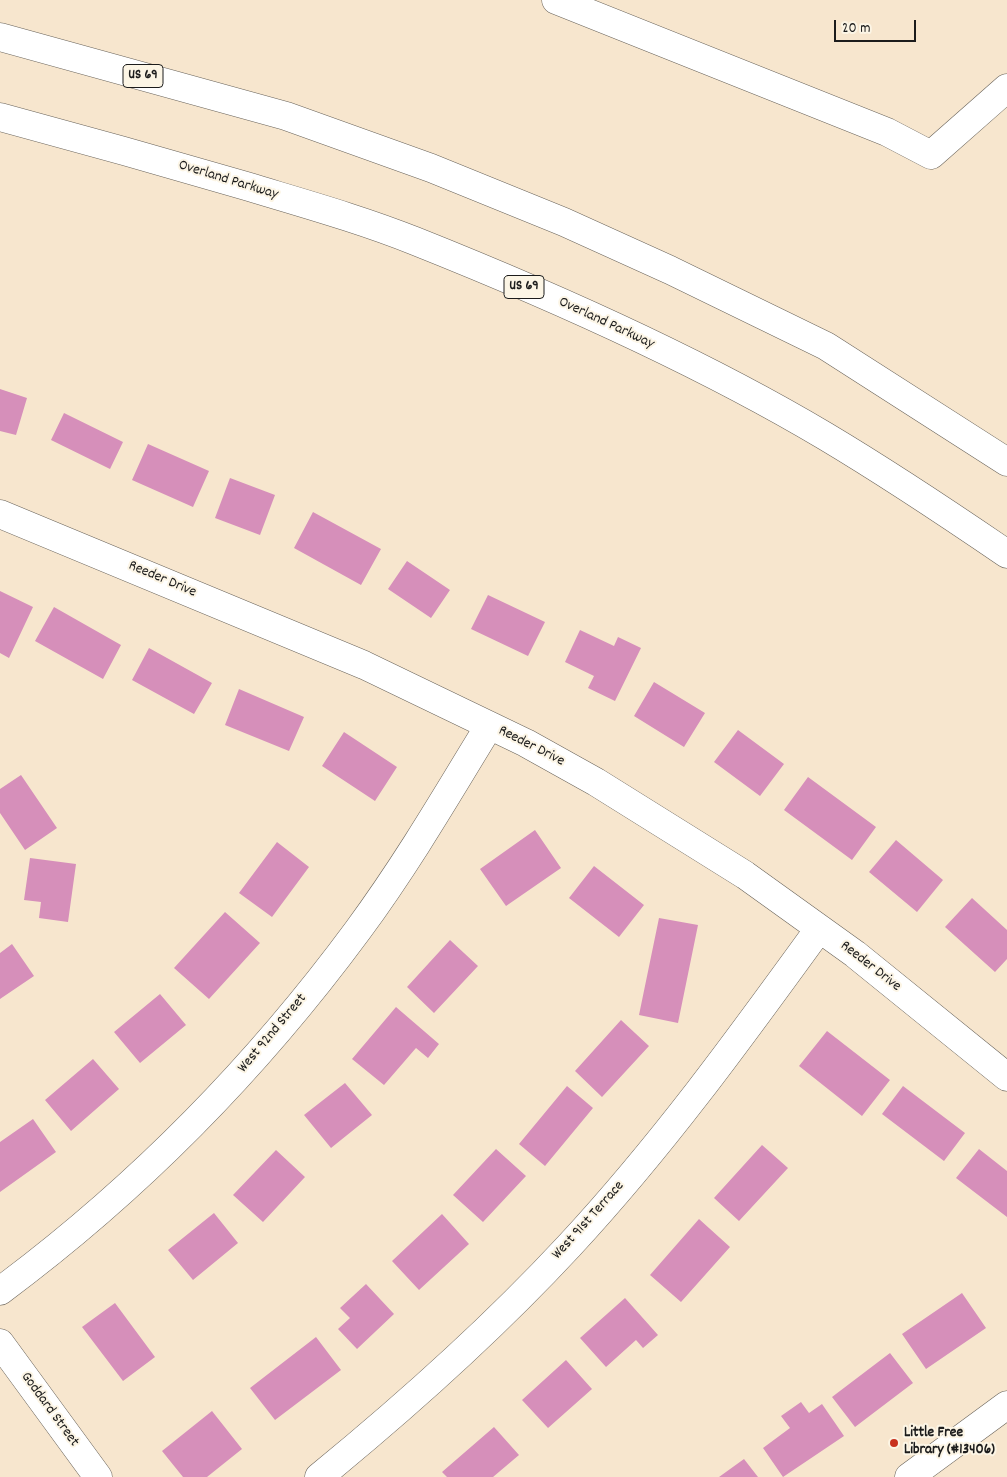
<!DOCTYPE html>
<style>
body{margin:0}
#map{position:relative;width:1007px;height:1477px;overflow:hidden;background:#f7e6ce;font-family:Dekko,sans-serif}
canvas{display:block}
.scale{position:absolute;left:834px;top:20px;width:82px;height:22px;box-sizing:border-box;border:2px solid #1c1c1c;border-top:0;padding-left:6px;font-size:15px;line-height:18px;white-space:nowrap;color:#1c1c1c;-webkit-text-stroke:4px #fcf5e5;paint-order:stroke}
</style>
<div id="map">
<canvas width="1007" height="1477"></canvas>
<div class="scale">20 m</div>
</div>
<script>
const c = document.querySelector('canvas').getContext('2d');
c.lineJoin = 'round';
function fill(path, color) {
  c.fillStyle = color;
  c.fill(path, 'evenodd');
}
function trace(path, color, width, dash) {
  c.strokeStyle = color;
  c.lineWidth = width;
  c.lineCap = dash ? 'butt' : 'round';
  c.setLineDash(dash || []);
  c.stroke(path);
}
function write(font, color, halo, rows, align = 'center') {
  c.font = font + ' Dekko,sans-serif';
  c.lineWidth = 4;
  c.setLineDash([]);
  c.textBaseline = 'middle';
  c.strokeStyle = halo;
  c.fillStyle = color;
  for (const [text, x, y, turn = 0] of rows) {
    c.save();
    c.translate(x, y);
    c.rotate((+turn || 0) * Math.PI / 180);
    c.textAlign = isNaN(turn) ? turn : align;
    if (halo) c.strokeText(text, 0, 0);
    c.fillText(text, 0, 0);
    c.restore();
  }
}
fill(new Path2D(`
 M0 389 27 398 16 435 0 431Z
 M64 413 123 442 110 469 51 440Z
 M148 444 209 471 193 507 132 480Z
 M230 478 275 495 260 535 215 518Z
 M313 512 381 549 361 585 294 548Z
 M407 561 450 590 431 618 388 589Z
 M0 591 33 607 9 658 0 653Z
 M488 595 545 622 528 656 471 629Z
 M54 607 121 645 103 679 35 641Z
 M580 630 614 646 618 637 641 648 615 701 588 688 594 676 565 662Z
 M149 648 212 683 194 714 132 680Z
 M654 682 705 713 684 747 634 716Z
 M239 689 304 717 289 751 225 725Z
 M738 730 784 764 760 796 714 762Z
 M344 732 397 767 375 801 322 766Z
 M21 775 57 828 25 850 0 813V789Z
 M808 777 876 827 852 860 784 810Z
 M535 830 561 868 506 906 480 869Z
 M896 840 943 880 917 912 869 872Z
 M277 842 309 867 272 917 239 893Z
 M30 858 76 864 68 922 39 918 41 902 24 900Z
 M594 866 644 905 619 937 569 898Z
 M972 898 1007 930V959L995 972 945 927Z
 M225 912 260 943 209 999 174 968Z
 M659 918 698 925 678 1023 639 1015Z
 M450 940 478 966 434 1013 407 987Z
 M12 944 34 976 0 999V953Z
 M160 994 186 1025 140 1063 114 1032Z
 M396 1007 439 1044 428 1058 416 1048 384 1085 352 1059Z
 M621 1020 649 1046 602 1097 575 1071Z
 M827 1031 890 1080 862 1116 799 1066Z
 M93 1059 119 1089 71 1131 45 1100Z
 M345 1083 372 1115 331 1148 304 1115Z
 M567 1086 593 1108 545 1166 519 1144Z
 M903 1086 965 1133 944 1161 882 1114Z
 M33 1119 56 1152 0 1192V1142Z
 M762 1145 788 1168 739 1221 714 1198Z
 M496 1149 526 1176 483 1222 453 1195Z
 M979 1149 1007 1171V1217L956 1178Z
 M276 1150 305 1177 263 1222 233 1195Z
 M214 1213 238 1243 193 1280 168 1250Z
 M442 1214 469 1244 419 1290 392 1261Z
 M699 1219 730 1247 681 1302 650 1275Z
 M366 1284 394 1314 357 1349 338 1329 350 1318 340 1308Z
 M962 1293 986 1328 926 1369 902 1334Z
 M625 1298 658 1335 643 1348 636 1340 606 1367 580 1338Z
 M115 1303 155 1357 123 1381 82 1327Z
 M316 1337 341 1370 275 1420 250 1388Z
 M890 1353 913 1383 855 1427 832 1397Z
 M566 1360 592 1389 548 1428 522 1400Z
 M801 1402 809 1413 822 1404 844 1436 783 1477 763 1448 790 1428 781 1416Z
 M212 1411 242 1449 207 1477H183L162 1451Z
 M494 1427 519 1455 493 1477H447L442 1472Z
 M744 1459 758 1477H719Z`), '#d68fba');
const minor = new Path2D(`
 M556 0 887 132 931 155 1007 88
 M0 514 364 665 526 743 596 782 745 875 855 954 1007 1077
 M0 1291C136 1190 257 1067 358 930 406 865 447 795 489 726
 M0 1343 98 1477
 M319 1477C407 1405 492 1329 569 1246 661 1147 740 1038 819 929
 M909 1477 1007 1405`);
const highway = new Path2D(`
 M0 37 286 116 431 168 564 222 670 270 826 346 1007 462
 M0 117C82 139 164 162 246 186 302 203 360 219 415 241 553 296 697 360 825 436 887 473 947 513 1007 554`);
trace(minor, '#69635a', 29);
trace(highway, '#69635a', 29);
trace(minor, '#fff', 28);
trace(highway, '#fff', 28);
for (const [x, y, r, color] of [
 [894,1443,5,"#c8321e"]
]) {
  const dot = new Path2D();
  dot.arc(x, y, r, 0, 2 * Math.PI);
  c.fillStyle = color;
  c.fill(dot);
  trace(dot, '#fcf5e5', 2);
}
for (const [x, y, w] of [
 [143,76,40],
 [524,287,40]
]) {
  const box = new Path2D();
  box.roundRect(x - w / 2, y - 11.5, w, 23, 4);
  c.fillStyle = '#fcf5e5';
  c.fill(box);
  trace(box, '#1c1c1c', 1);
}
write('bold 14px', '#1c1c1c', null, [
 ["US 69",143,76],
 ["US 69",524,287]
]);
write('15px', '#1c1c1c', '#fcf5e5', [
 ["Overland Parkway",228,181,17],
 ["Overland Parkway",606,324,25],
 ["Reeder Drive",162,580,23],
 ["Reeder Drive",531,747,27],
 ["Reeder Drive",870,967,38],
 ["West 92nd Street",273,1034,-50],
 ["West 91st Terrace",589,1221,-48],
 ["Goddard Street",49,1410,54]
]);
write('bold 15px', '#1c1c1c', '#fcf5e5', [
 ["Little Free",904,1434],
 ["Library (#13406)",904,1451]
], 'left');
</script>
